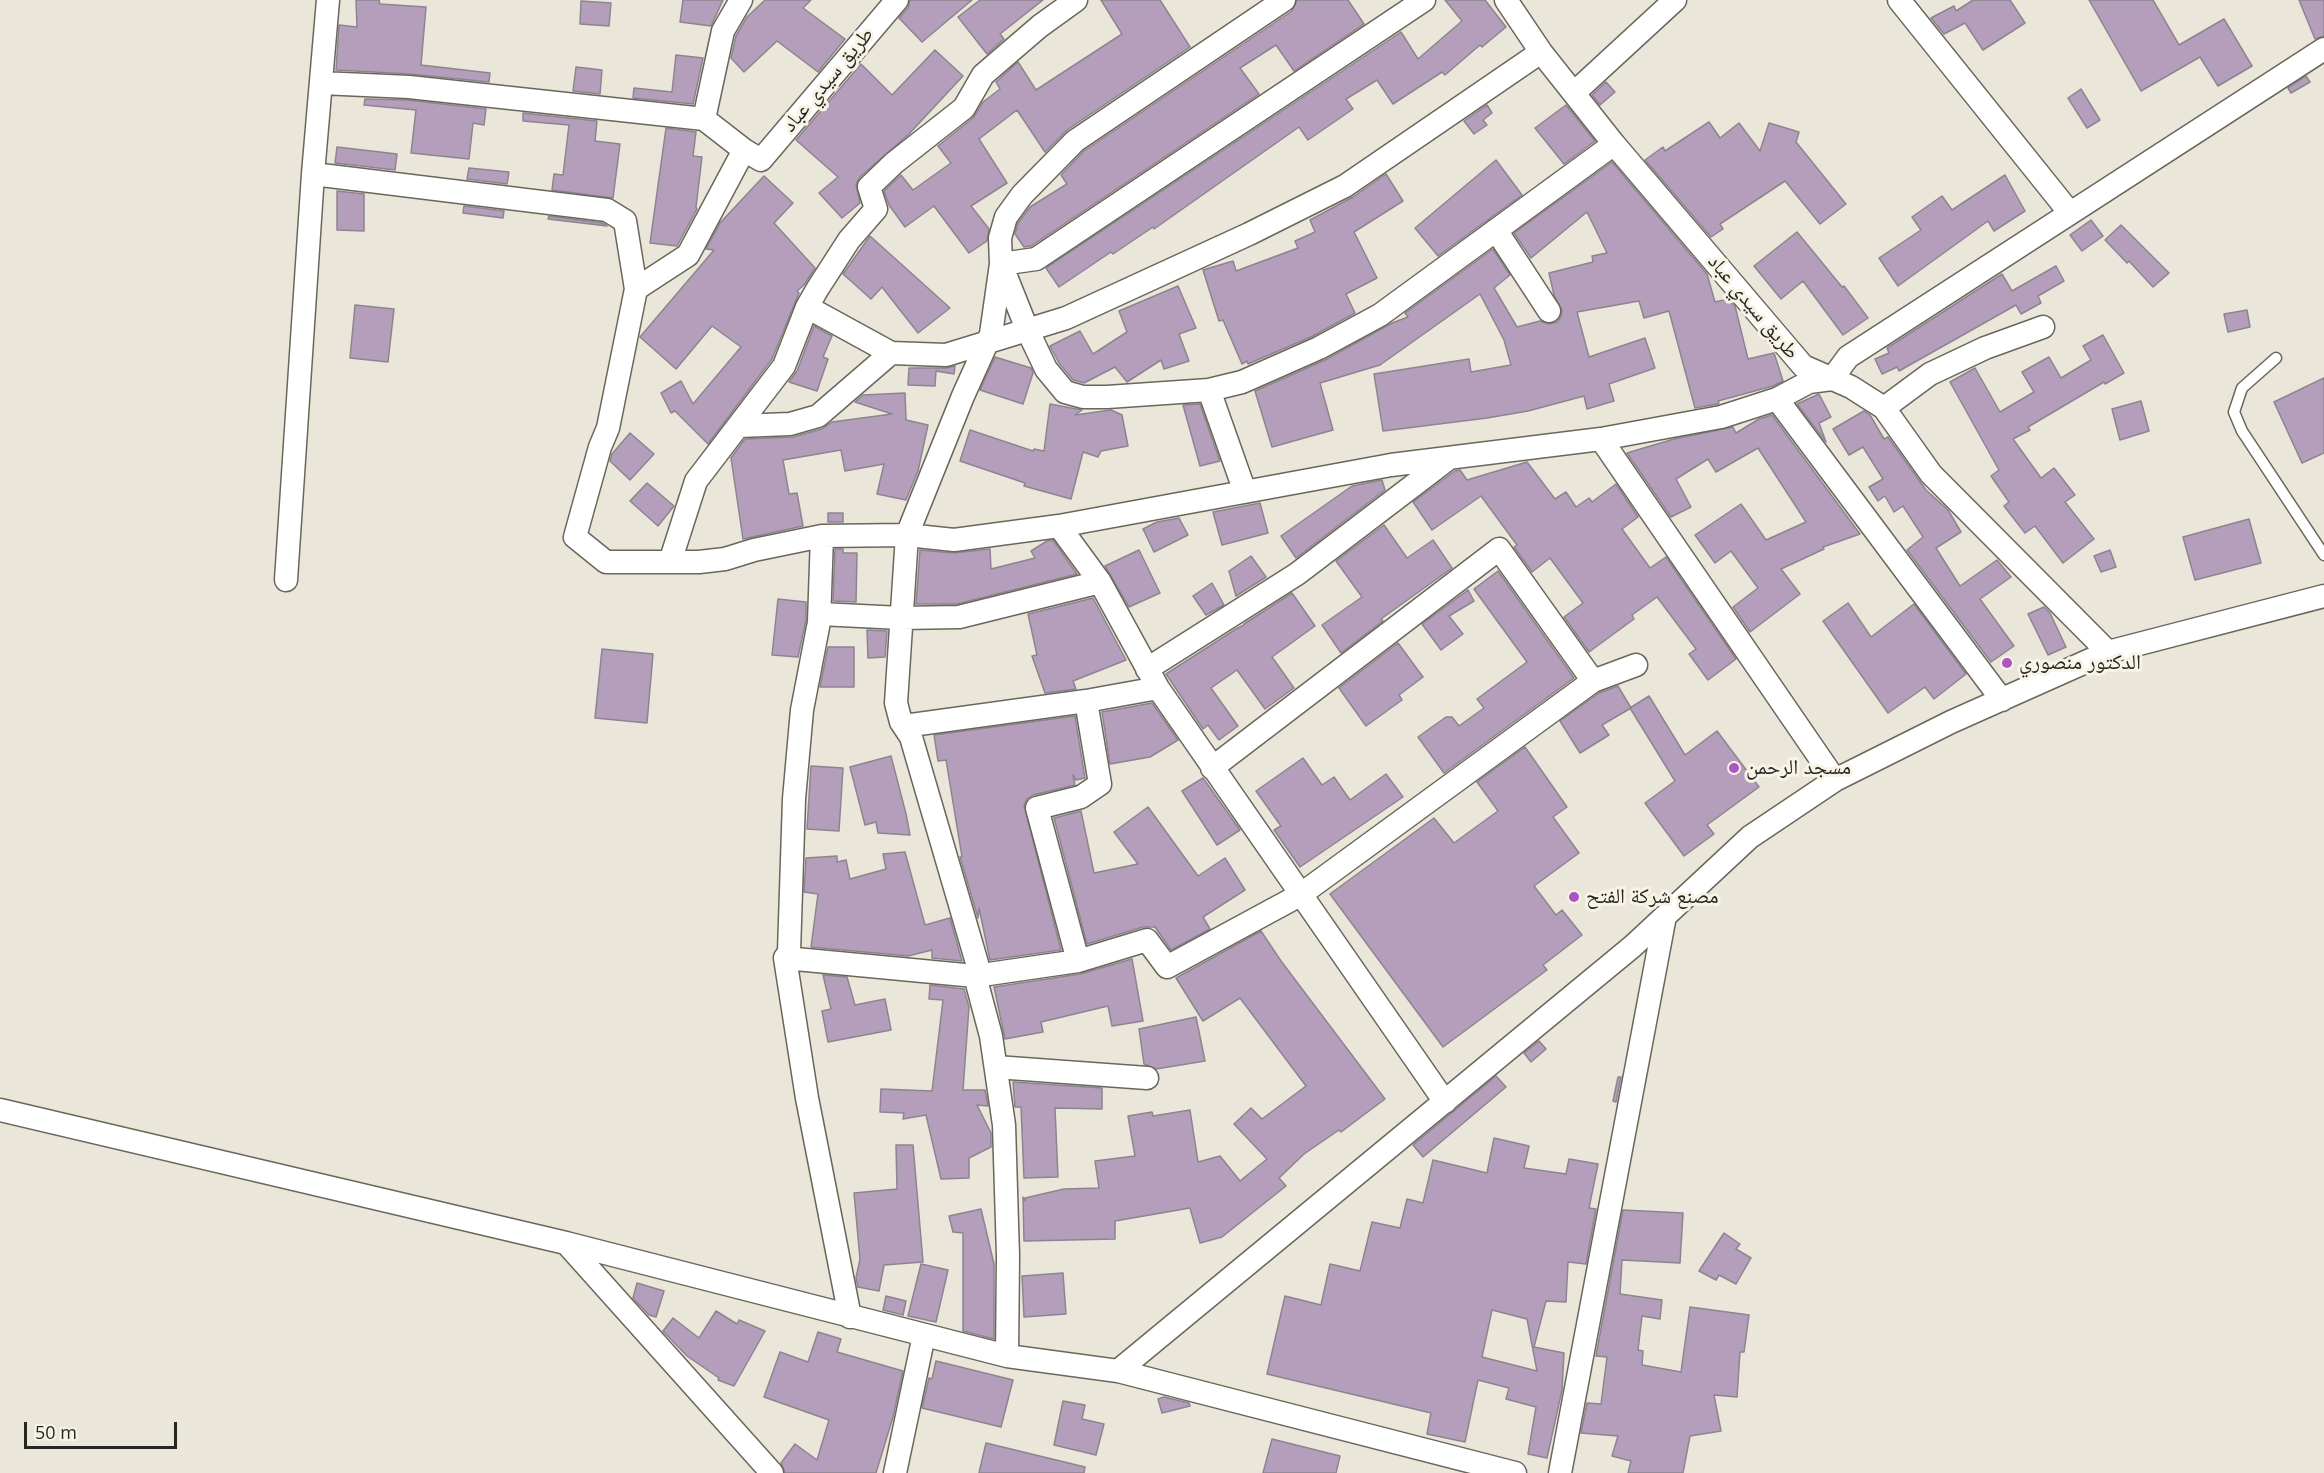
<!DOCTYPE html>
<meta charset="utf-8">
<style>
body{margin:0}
#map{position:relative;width:2324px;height:1473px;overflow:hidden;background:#eae6d9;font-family:"Open Sans",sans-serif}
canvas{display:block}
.scale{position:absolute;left:24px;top:1422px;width:153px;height:27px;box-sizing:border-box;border:3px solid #282622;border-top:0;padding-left:8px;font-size:18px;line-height:21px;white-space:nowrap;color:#282622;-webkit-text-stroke:4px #f7f3e6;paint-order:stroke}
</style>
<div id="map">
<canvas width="2324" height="1473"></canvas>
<div class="scale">50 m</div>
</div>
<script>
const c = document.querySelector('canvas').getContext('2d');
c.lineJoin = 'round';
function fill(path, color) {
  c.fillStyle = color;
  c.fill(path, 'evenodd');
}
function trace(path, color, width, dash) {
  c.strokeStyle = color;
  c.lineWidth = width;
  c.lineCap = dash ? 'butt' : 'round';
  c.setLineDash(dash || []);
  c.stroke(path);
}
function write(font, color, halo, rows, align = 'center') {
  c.font = font + ' "Open Sans","Noto Naskh Arabic",sans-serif';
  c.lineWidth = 6;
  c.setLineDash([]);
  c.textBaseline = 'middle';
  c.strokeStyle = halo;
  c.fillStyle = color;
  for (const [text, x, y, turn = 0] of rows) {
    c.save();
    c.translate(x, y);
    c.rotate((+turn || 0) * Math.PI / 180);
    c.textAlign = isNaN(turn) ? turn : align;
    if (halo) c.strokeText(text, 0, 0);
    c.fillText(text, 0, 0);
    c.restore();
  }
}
const building = new Path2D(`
 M356 0H379L380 4 426 7 421 65 490 73 489 82 410 74 336 70 339 25 357 27Z
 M683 0H723L711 26 680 22Z
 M765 0H811L803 8 845 39 818 72 777 41 744 72 731 58 736 36 747 17Z
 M910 0H972L922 42 899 18 908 8Z
 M980 0H1043L1000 34 1004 39 987 54 958 17Z
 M1101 0H1160L1190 47 1067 130 1045 152 1017 110 979 139 1007 183 971 206 989 229 987 241 969 253 934 206 905 227 889 205 884 191 901 175 913 190 951 163 938 146 973 118 983 102 1000 89 996 82 1018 62 1036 90 1122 34Z
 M1297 0H1348L1364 24 1294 71 1276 45 1240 68 1259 94 1031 246 1024 247 1015 234 1018 223 1030 207 1067 184 1061 175 1084 151 1292 11Z
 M1445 0H1485L1506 27 1482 47 1480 45 1445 75 1442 72 1393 104 1377 80 1346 99 1353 109 1308 140 1299 127 1154 229 1153 227 1113 254 1111 252 1059 287 1046 268 1401 32 1418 59 1462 21Z
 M1973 0H2010L2025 23 1983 50 1965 23 1944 34 1931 18 1954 6 1956 11Z
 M2089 0H2153L2179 45 2224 19 2252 66 2218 86 2200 57 2141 91Z
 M2299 0H2324V36L2315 39Z
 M581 1 611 3 609 26 580 24Z
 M935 50 963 76 909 134 860 177 856 184 860 203 842 218 819 193 838 177 796 140 861 64 892 95Z
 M676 55 703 58 693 104 633 98 634 88 672 92Z
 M576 67 602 70 600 94 573 91Z
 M2306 76 2310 82 2291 93 2288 88Z
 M1606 82 1615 92 1600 105 1592 95Z
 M2081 89 2100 120 2087 128 2068 98Z
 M365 99 408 100 486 109 484 125 473 123 469 159 411 153 416 110 364 105Z
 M1487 105 1492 113 1483 120 1487 125 1474 134 1464 121Z
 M1566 105 1595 141 1564 164 1535 128Z
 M523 113 597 121 595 141 620 144 613 198 552 190 554 174 563 175 569 125 523 121Z
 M1709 122 1720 138 1739 123 1760 151 1769 123 1799 132 1796 142 1846 204 1820 224 1785 181 1720 224 1723 229 1711 237 1645 160 1663 147 1665 151Z
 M666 128 696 132 693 156 702 157 696 207 697 209 677 246 650 243Z
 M337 147 397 154 395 170 335 163Z
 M1496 160 1522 195 1438 256 1415 228Z
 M1612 162 1707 274 1715 302 1728 299 1735 306 1748 359 1774 353 1783 381 1773 386 1718 401 1719 403 1718 404 1695 408 1669 311 1644 318 1639 301 1577 312 1589 357 1645 338 1655 368 1609 384 1614 401 1587 409 1584 396 1528 411 1487 418 1383 431 1374 374 1469 359 1471 372 1511 365 1504 340 1480 294 1380 365 1320 383 1333 430 1272 447 1255 391 1325 360 1392 323 1408 317 1405 313 1493 249 1510 275 1494 288 1517 327 1540 321 1549 324 1557 322 1561 317 1562 310 1554 295 1549 273 1593 262 1592 256 1607 253 1587 212 1531 258 1514 233Z
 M469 168 509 172 507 184 467 179Z
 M1386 174 1403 201 1354 232 1377 278 1346 294 1355 313 1313 336 1248 364 1247 361 1242 364 1223 320 1219 321 1203 270 1233 261 1236 271 1298 248 1295 241 1315 232 1310 220 1353 197Z
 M2005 175 2025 211 1994 231 1988 221 1898 286 1879 258 1921 230 1912 217 1942 196 1952 210Z
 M764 176 793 203 774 223 815 268 804 285 797 291 799 293 772 359 708 444 675 411 671 413 661 393 681 381 693 404 741 347 712 326 676 369 640 337 714 250 706 249 720 223Z
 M337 191 364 194V231L337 230Z
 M464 206 504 211 503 218 463 213Z
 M549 216 602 223 607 226 548 219Z
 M2091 220 2103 236 2082 251 2070 235Z
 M2121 225 2169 273 2153 287 2129 261 2127 263 2105 240Z
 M1797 232 1842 287 1844 286 1868 318 1843 335 1803 281 1781 299 1754 266Z
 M870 236 950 308 918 333 882 287 871 299 843 274Z
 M2056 266 2064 281 2038 296 2041 303 2021 314 2016 305 1899 371 1897 367 1882 374 1875 359 1889 353 1887 348 2002 274 2012 291Z
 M1178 286 1196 328 1179 334 1189 361 1164 369 1161 360 1127 382 1115 367 1084 383 1073 380 1059 363 1050 346 1080 331 1093 354 1127 332 1119 311Z
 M355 305 394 309 388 362 350 358Z
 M2247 310 2250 327 2228 332 2224 314Z
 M814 326 832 336 823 357 828 359 817 391 789 382 797 371Z
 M2103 335 2124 373 2105 384 2104 382 2028 427 2030 430 2013 439 2041 478 2054 468 2075 495 2065 502 2094 539 2063 563 2035 526 2025 533 2004 506 2009 502 1991 476 1999 470 1950 382 1975 368 2000 412 2034 392 2022 372 2049 357 2061 378 2091 360 2083 346Z
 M995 357 1031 368 1033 373 1023 404 980 390Z
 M955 366 954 374 936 371 935 386 908 385 909 368H946Z
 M2324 378V453L2302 463 2274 402Z
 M905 393 906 420 928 425 918 471 906 500 877 494 884 464 845 471 841 450 783 460 789 494 797 493 803 526 743 539 731 458 745 439 793 437 822 429 832 422 892 414 855 402 863 395Z
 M1819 394 1831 417 1819 423 1826 442 1797 404Z
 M2141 401 2149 431 2120 440 2112 409Z
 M1050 404 1082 410 1075 415 1111 410 1122 415 1128 446 1101 451 1098 457 1083 452 1071 499 1024 486 1025 483 960 461 970 430 1033 451 1034 449 1044 451Z
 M1200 404 1220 461 1200 466 1183 405Z
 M1864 411 1870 415 1884 439 1888 437 1926 490 1948 510 1961 532 1936 548 1960 586 1997 560 2011 577 1980 599 2014 646 1991 662 1907 550 1923 537 1903 506 1894 512 1885 496 1878 501 1869 487 1883 479 1863 447 1849 455 1833 429Z
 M1772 415 1860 534 1823 547 1824 549 1781 569 1800 594 1750 632 1733 607 1758 588 1731 551 1715 563 1695 535 1741 504 1766 540 1806 522 1758 448 1716 472 1708 459 1676 479 1691 507 1671 517 1627 453 1674 439 1733 427 1736 433 1759 419Z
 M630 433 654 454 630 480 610 461 612 454Z
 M1527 462 1555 499 1566 492 1576 507 1589 498 1592 502 1616 484 1638 517 1622 529 1650 568 1666 557 1736 659 1708 680 1689 654 1696 649 1657 597 1632 615 1634 619 1589 652 1564 617 1583 603 1550 558 1532 572 1514 547 1517 545 1481 496 1432 530 1413 502 1455 471 1460 470 1467 480Z
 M1382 480 1385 490 1296 558 1281 536 1352 486Z
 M647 483 674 506 658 526 630 501Z
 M1260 503 1268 533 1222 545 1213 512Z
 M828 513H843V522H828Z
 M1179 518 1188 535 1154 552 1143 529 1157 522Z
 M2249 519 2261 563 2195 580 2183 537Z
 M1384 525 1407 558 1433 540 1452 568 1381 619 1383 621 1341 653 1322 625 1362 597 1336 561Z
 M1053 540 1077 574 957 604H916L920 550 953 553 990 549 991 569 1035 558 1031 551 1047 541Z
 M835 549H843V553H857L856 602 833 601Z
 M1139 550 1160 593 1129 607 1105 566Z
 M2110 550 2116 567 2101 572 2094 556Z
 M1251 556 1266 577 1236 596 1229 571Z
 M1498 571 1574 678 1444 773 1418 737 1446 717H1452L1459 726 1484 708 1477 699 1527 662 1474 589Z
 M1212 583 1224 605 1206 615 1193 596Z
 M1468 590 1474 601 1449 616 1463 634 1441 650 1422 624Z
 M1292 593 1315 626 1272 657 1294 688 1265 709 1237 670 1211 688 1238 726 1219 740 1208 725 1203 729 1166 674 1236 629 1244 625V624Z
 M1093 598 1126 660 1073 681 1076 689 1045 693 1032 656 1037 655 1028 614Z
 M778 599 806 602V620L798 657 772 655Z
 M1848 603 1871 637 1914 604 1966 674 1934 699 1925 687 1888 713 1823 621Z
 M2044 607 2050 613 2066 647 2048 655 2028 614Z
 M867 630 887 631 885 657 868 658Z
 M1398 643 1423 677 1399 695 1402 700 1366 726 1339 688Z
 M828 647H854V687H820Z
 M602 649 653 654 647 723 595 718Z
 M1618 686 1631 708 1602 725 1609 735 1580 753 1560 721 1599 693Z
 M1649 696 1685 755 1717 731 1759 787 1707 825 1714 834 1684 856 1645 803 1675 781 1630 708Z
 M1152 703 1178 740 1150 757 1110 764 1102 712Z
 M1075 716 1085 778 1076 780 1073 775 1075 785 1033 795 1027 799 1024 805 1061 950 990 960 979 908 978 918 960 857H962L946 760 938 761 934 735Z
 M1525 747 1567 807 1553 817 1579 853 1534 886 1556 915 1562 910 1582 935 1543 965 1547 970 1443 1047 1330 894 1434 818 1454 843 1498 811 1477 782Z
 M891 756 906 814 910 835 878 833 876 822 865 825 850 767Z
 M1303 758 1322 785 1334 777 1350 800 1386 774 1403 797 1300 867 1274 830 1281 826 1256 791Z
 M811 766 843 768 839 831 807 829Z
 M1203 778 1240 830 1217 845 1182 791Z
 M1148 807 1198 876 1225 858 1245 890 1203 917 1210 929 1171 950 1155 927H1143L1087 944 1054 818 1081 811 1094 873 1138 864 1114 832Z
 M905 852 925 925 950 918 962 961 932 958V950L908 956 811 947 818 894 804 892 806 858 837 856V862L846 860 850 879 886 869 883 854Z
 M1261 931 1281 961 1385 1099 1341 1132 1339 1130 1304 1154 1279 1178 1286 1186 1222 1237 1200 1243 1190 1208 1115 1221V1239L1024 1241 1023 1197 1025 1201V1198L1064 1189 1099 1188 1095 1161 1135 1156 1128 1116 1152 1112 1153 1116 1190 1110 1198 1162 1220 1156 1240 1181 1267 1159 1234 1124 1251 1108 1262 1119 1306 1086 1240 998 1203 1021 1176 978Z
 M1132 959 1143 1021 1112 1026 1108 1006 1041 1022 1043 1032 1005 1039 994 987 1080 974Z
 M823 975 847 977 855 1005 885 999 891 1030 828 1042 822 1011 831 1009Z
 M930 985 964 989 969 1007 963 1090H985L988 1106 977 1105 991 1133V1147L969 1158V1178L941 1179 926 1115 903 1119 904 1113 880 1112 881 1089 932 1091 943 1000 929 999Z
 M1196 1017 1205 1061 1156 1069 1144 1064 1139 1029Z
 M1539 1041 1546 1049 1531 1062 1524 1053Z
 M1496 1076 1506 1087 1423 1157 1413 1145Z
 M1618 1077H1621L1616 1102 1613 1101Z
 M1013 1082 1102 1088V1109L1055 1108 1058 1177 1024 1178 1021 1107H1015Z
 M1494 1138 1529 1146 1524 1168 1566 1174 1569 1159 1598 1164 1589 1208 1596 1209 1586 1264 1568 1262 1566 1302 1546 1301 1534 1347 1564 1353 1562 1390 1547 1458 1528 1454 1536 1407 1506 1399 1509 1388 1478 1380 1465 1442 1427 1434 1431 1413 1267 1374 1285 1296 1321 1305 1330 1264 1360 1271 1372 1222 1400 1228 1407 1199 1423 1203 1433 1160 1487 1173ZM1492 1310 1527 1319 1537 1371 1482 1357Z
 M896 1145H913L923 1262 884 1265 879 1291 858 1287 856 1278 860 1259 854 1193 897 1189Z
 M981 1209 994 1264V1339L963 1331V1233L953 1232 949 1216Z
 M1623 1210 1683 1213 1680 1263 1622 1260 1620 1294 1662 1300 1660 1319 1642 1316 1638 1350 1643 1351 1642 1365 1681 1372 1690 1307 1749 1315 1744 1352H1740L1737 1397 1714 1395 1721 1431 1690 1436 1683 1473H1628L1631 1461 1612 1456 1618 1436 1581 1433 1587 1403 1601 1404 1607 1357 1596 1356Z
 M1724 1233 1740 1244 1736 1249 1751 1258 1736 1284 1719 1275 1716 1280 1699 1271Z
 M921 1264 948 1270 936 1322 908 1316Z
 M1063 1273 1066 1314 1024 1317 1022 1276Z
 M637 1283 664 1291 656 1317 649 1315 633 1298Z
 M886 1296 906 1301 903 1315 883 1310Z
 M716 1311 737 1324 739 1320 765 1331 734 1386 718 1380 719 1378 687 1356 663 1331 673 1318 699 1338Z
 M818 1332 841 1339 837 1352 903 1371 893 1417 876 1473H785L781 1463 795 1444 817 1460 829 1420 764 1397 780 1352 808 1362Z
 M936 1361 1013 1380 1001 1427 922 1408 929 1378 932 1379Z
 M1164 1397 1189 1403 1190 1406 1162 1413 1158 1399Z
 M1063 1401 1085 1405 1082 1419 1104 1424 1096 1455 1054 1445Z
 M1272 1439 1340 1456 1336 1473H1263Z
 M986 1443 1085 1467 1084 1473H979Z`);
fill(building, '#b49ebc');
trace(building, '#8c858f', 1.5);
const lane = new Path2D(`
 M2276 358 2242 388 2234 412 2242 431 2324 555`);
const street = new Path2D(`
 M897 0 761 160 744 150 688 255 636 289 608 428 600 447 575 537 606 562H699L725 559 754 550 822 536 907 535 954 540 1059 526 1391 465 1601 439 1721 417 1777 399 1809 382 1832 379 1848 357 2324 49
 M1424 0 1036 259 1001 264 1027 329 1046 369 1065 392 1083 397H1107L1209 390 1242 382 1319 348 1380 315 1614 144
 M1506 0 1541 52 1614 144 1803 366 1851 387 1884 408 1931 474 2108 652
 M1899 0 2070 213
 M321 83 409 87 704 119 744 150
 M1574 93 1675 0
 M704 119 723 31 741 0
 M313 174 607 210 625 221 636 289
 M1496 230 1549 311
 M807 307 891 353
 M1209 390 1245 492
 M1777 399 2002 700
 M1884 408 1930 374 1985 348 2043 327
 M739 426 790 424 818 416 891 353 946 355 1066 318 1249 234 1345 186 1541 52
 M1601 439 1835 780
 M1059 526 1100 582 1158 688 1445 1102
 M822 536 819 622 802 710 794 799 789 952 785 958 807 1098 850 1317
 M670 562 696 481 784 366 807 307 818 288 849 240 876 209 869 187 894 163 964 108 983 75 1040 26 1076 0
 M286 580 313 174 328 0
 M820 614 901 618 959 617 1100 582
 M1147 669 1297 574 1448 459
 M904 726 1086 701 1158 688
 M1212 768 1499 549 1593 681
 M785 958 975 976 1078 961 1147 940 1167 967 1300 895 1593 681 1636 665
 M1078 961 1037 808 1081 797 1100 784 1086 701
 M996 1067 1147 1078
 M0 1110 566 1243
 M1007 1356 1008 1256 1004 1125 991 1036 975 976 977 963 911 737 901 722 896 703 907 535 963 396 991 334 1001 264 1000 238 1006 217 1022 195 1075 141 1284 0
 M1118 1371 1633 946 1750 837 1835 780 1951 722 2108 652 2324 596
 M772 1473 566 1243 1007 1356 1118 1371 1515 1473
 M895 1473 924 1335
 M1560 1473 1665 916`);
trace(lane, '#6a665b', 13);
trace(street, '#6a665b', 25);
trace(lane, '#fff', 10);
trace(street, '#fff', 22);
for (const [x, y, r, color] of [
 [2007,663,6,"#ac55c3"],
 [1734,768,6,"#ac55c3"],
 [1574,897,6,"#ac55c3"]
]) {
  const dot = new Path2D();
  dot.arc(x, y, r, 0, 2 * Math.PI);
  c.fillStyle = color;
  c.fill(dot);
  trace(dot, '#f7f3e6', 2);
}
write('21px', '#282622', '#f7f3e6', [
 ["طريق سيدي عباد",828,80,-50],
 ["طريق سيدي عباد",1753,307,50]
]);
write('21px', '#282622', '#f7f3e6', [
 ["الدكتور منصوري",2019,663],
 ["مسجد الرحمن",1746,768],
 ["مصنع شركة الفتح",1586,897]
], 'left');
</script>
